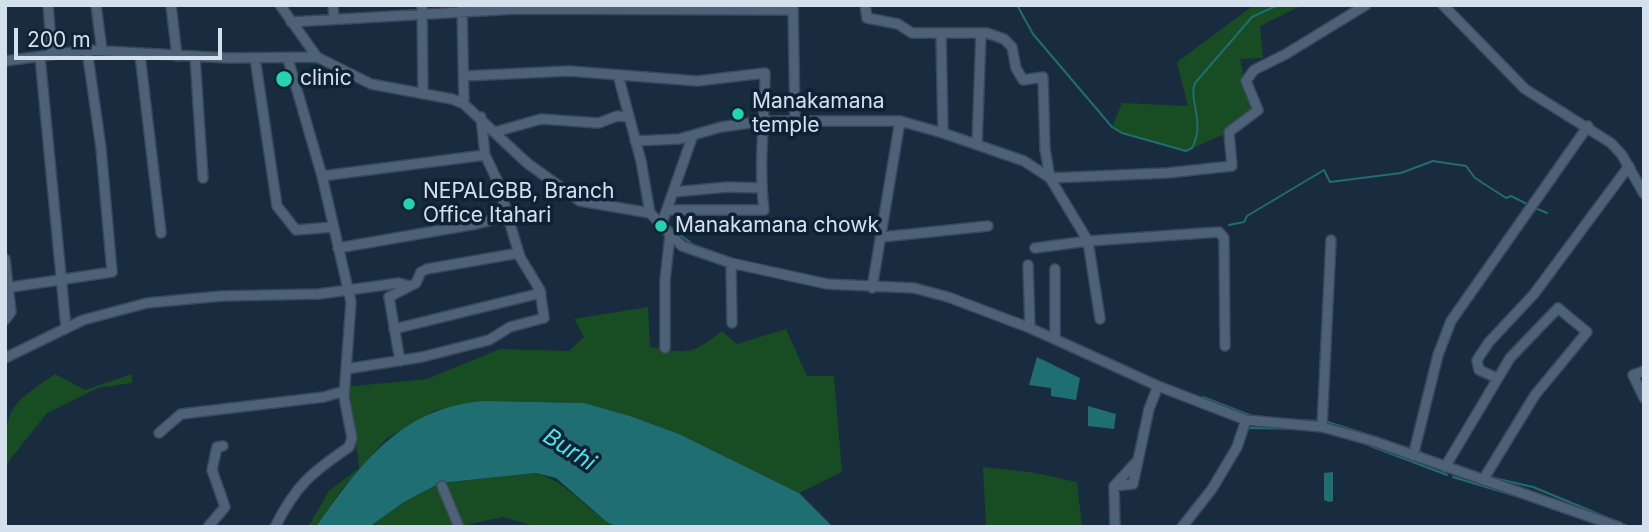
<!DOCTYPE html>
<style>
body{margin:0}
#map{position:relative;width:1649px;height:532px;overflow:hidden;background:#192b3f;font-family:Inter,sans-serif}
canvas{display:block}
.frame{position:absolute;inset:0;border:7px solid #d5e0ed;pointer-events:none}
.scale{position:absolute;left:14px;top:28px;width:208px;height:32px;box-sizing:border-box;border:4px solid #d5e0ed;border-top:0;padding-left:9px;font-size:21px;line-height:24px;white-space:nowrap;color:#d5e0ed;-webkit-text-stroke:5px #0f2134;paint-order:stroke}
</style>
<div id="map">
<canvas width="1649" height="532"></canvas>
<div class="frame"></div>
<div class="scale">200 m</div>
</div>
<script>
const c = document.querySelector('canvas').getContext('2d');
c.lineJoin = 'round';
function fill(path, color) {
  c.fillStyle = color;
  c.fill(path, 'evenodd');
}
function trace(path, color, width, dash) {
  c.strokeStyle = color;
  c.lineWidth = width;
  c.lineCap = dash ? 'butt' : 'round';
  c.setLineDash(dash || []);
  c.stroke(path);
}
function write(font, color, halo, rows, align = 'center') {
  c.font = font + ' Inter,sans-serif';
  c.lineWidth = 7;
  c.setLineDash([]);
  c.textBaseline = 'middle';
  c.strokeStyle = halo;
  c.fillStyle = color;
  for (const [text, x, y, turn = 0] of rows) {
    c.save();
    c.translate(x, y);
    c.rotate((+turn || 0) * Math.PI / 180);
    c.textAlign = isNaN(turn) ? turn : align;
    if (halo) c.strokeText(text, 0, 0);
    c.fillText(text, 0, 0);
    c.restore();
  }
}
fill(new Path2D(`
 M286 68 291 87 281 90 277 70Z`), '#1c344d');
fill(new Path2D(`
 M1254 5H1303L1260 26 1263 58 1240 59 1252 108 1229 132 1186 151 1122 133 1112 127 1122 103 1188 106 1177 62Z
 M648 307 650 347C689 353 690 356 722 331L737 344 786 329 807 376H834L842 472 799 493 679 434 630 416 584 403 486 401 436 410 386 439 342 489 316 527H308L329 491 359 468C359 437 340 419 343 387L427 379 500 349 569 351 584 337 574 319Z
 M55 374 85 390 132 374V383L98 388 47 413 5 466C5 408 8 406 55 374Z
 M983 467 1030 472 1077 482 1082 527H986Z
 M536 473C569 482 587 512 618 527H538L503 517 456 527H369L404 502 440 483Z`), '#184c23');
fill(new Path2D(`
 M1037 357 1080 378 1076 400 1051 396V388L1029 385Z
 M486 401 584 403 630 416 679 434 799 493 833 527H618L607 522 556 478 536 473 440 483 404 502 369 527H316C361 463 402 406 486 401Z
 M1088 406 1116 414 1114 429 1088 426Z
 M1333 472V501L1329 502 1324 500V473Z`), '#1e6e72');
trace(new Path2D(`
 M1017 5 1033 34 1112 127 1122 133 1186 151 1192 148C1206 122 1188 100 1195 83L1252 17 1278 5
 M1452 8 1485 42
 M1555 102 1597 129
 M1535 208 1547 213
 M1229 225 1244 222 1247 216 1324 170 1330 182 1401 173 1433 161 1466 166 1475 178 1506 198 1511 196 1527 204
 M669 226 692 244 705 249
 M1203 397 1252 416
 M1282 419 1318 421
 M1328 422 1372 436
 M1249 428 1303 429
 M1360 442 1447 475
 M1400 446 1410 448
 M1418 451 1432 457
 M1453 477 1522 498
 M1490 477 1533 487 1630 527
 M1567 513 1601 525`), '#1e6e72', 2);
const minor = new Path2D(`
 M48 5 52 54
 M96 5 102 51
 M171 5 177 56
 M280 5 317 57
 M333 5 334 19
 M422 5 423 94
 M793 5 795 121
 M865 5 867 18 898 24 912 33H987L1004 39 1012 47 1016 68 1023 80 1043 77 1045 149 1050 178 1088 241 1100 319
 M1443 5 1525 89 1611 143 1622 155 1644 194
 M462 8 464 104
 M291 22 515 9 793 10
 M941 33 943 133
 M140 55 161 233
 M40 57 66 328
 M195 57 203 178
 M255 58 277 206 296 230 333 227
 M5 61 87 50 229 58 317 57 371 84 452 99 464 104 527 163 580 201 650 213 682 246 731 263 827 284 914 288 948 297 1030 328 1158 386 1246 420 1322 427 1373 441 1619 527
 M618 75 641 161 650 213
 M464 76 569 71 697 81 765 73C765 120 758 163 764 210H669
 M495 132 541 119 599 123 617 116 629 117
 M635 141 679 139 721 127 765 121H900L943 133 1024 161 1050 178 1167 173 1232 166 1229 132 1258 110 1246 81 1254 70 1286 54 1366 5
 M977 145 981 33
 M322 176 485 155
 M674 192 727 187 761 188
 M661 226 693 135
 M882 237 988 226
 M338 248 476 224 509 216
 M1035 248 1088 241 1219 232 1224 238 1225 346
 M5 259 11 312 5 320
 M731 263 732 323
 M1028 265 1030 328
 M1055 269V338
 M5 288 112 272 101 148 87 50
 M872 288 900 121
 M394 329 541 293
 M665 348V280L670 235
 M5 358 83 320 147 303 222 296 319 294 399 283 409 286
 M400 361 389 297 416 283 421 272 427 269 519 253
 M346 369 422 357 489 340 510 327 544 318 540 290 520 257 497 180 485 155 481 117
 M1644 371 1633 375 1644 398
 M1497 378 1479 370 1477 360 1489 342 1534 294 1629 166
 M1322 427 1331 240
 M159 433 181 414 324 397 344 391
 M1413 456 1438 355 1451 321 1588 126
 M1445 467 1510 358 1558 308 1587 332 1535 395 1483 480
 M1116 484 1136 462
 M442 486 459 527
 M208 527 225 507 212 470 217 447 223 446
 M275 527C296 485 311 473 349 447L352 438 344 397 351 302 322 176 288 59
 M1115 527 1114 486 1133 484 1149 409 1158 386
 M1182 527 1212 489 1237 447 1246 420`);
trace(minor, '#3a4859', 12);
trace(minor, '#4d6278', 9);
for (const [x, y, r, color] of [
 [284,79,9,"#22d5af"],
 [738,114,7,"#22d5af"],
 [409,204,7,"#22d5af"],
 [661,226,7,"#22d5af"]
]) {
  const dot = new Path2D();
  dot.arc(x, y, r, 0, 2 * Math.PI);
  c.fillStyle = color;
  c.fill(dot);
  trace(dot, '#0f2134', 2.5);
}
write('21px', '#d5e0ed', '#0f2134', [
 ["clinic",300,79],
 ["Manakamana",752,102],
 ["temple",752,126],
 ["NEPALGBB, Branch",423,192],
 ["Office Itahari",423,216],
 ["Manakamana chowk",675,226]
], 'left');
write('italic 23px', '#4ee3ea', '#0f2134', [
 ["Burhi",569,450,33]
]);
</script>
